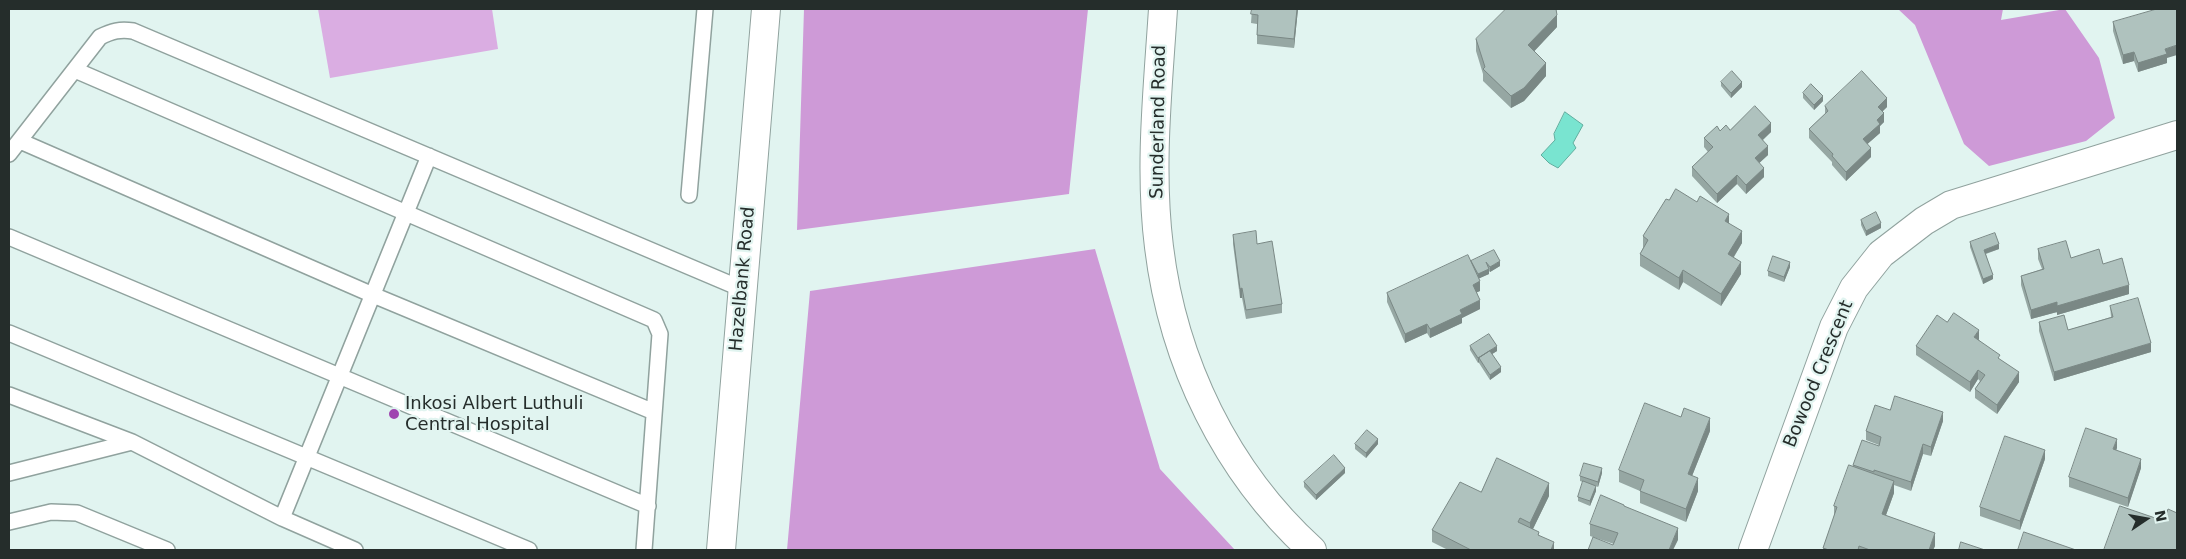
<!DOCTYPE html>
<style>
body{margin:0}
#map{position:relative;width:2186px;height:559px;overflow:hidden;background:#e1f4f0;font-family:"DejaVu Sans",sans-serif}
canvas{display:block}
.frame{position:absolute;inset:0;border:10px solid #252d2b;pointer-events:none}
.north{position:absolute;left:2121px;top:494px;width:50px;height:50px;-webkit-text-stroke:4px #e1f4f0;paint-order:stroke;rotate:78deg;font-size:14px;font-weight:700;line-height:20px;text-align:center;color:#252d2b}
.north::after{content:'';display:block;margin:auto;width:18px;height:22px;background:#252d2b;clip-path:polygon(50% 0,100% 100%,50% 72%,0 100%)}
</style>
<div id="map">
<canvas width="2186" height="559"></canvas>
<div class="frame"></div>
<div class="north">N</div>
</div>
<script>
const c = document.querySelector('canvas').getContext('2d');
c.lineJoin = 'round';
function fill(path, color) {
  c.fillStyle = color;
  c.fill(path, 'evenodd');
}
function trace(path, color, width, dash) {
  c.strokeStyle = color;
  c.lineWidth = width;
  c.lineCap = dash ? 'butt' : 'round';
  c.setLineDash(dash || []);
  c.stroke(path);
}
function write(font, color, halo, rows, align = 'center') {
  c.font = font + ' "DejaVu Sans",sans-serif';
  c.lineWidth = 4.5;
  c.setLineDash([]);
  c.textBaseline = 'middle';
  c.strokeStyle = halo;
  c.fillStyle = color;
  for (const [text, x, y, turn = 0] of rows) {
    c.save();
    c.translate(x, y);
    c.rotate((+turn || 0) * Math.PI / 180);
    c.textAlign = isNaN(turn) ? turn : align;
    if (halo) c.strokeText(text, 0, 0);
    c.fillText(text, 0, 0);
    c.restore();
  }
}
fill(new Path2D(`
 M318 9H492L498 49 330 78Z`), '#daade2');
fill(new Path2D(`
 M804 9H1088L1069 194 797 230Z
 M1898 9H2003L2001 20 2065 9 2099 58 2115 118 2086 141 1989 166 1964 144 1915 25Z
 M1095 249 1160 469 1235 550H787L810 291Z`), '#ce9ad7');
const water = new Path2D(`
 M1565 112 1583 125 1573 143 1576 148 1558 168 1549 163 1541 155 1555 140 1554 134Z`);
fill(water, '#79e4d0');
trace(water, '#60ad9e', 1);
const lane = new Path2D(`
 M75 70 654 320 660 334 644 550
 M20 141 373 295 654 412
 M9 154 100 37C112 31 120 29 133 31L742 289
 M689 195 705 9
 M9 237 648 506
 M9 333 529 550
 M9 395 132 442 282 518 355 550
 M9 473 132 442
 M282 518 429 156
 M9 522 51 512 77 513 167 550`);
const street = new Path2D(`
 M1163 9C1158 87 1149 168 1159 247 1173 362 1226 472 1312 550
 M721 550 766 9
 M1753 550 1834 327 1854 288 1881 254 1924 221 1951 205 2177 135`);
trace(lane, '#90a29e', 18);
trace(street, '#90a29e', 30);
trace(lane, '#fff', 15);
trace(street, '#fff', 28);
fill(new Path2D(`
 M1252 9H1298L1294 48 1257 44V24L1251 23Z
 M2113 22 2167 58V63L2138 72 2134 61 2123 64 2113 31Z
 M1557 27 1534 51 1546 76 1524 101 1511 108 1483 81V74L1476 51V39Z
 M1721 82 1742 87 1731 98 1721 86Z
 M1803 93 1823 101 1814 110 1803 98Z
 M1825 106 1887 107 1882 111 1884 122 1880 126V133L1867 144 1871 157 1846 181 1832 165V162L1809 138V129L1825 114Z
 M1730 130 1771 132 1763 140 1768 155 1759 163 1764 177 1746 194 1737 184 1717 203 1692 176V167L1708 152 1704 147V138Z
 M1861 220 1881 228 1866 236 1861 225Z
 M1729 223 1742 243 1734 257 1741 274 1721 306 1683 282 1679 290 1640 266V254L1643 248V236Z
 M1233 235 1257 244 1282 304V313L1246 319 1242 298H1240L1233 244Z
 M1970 242 1999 249 1986 254 1993 279 1983 284 1970 247Z
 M2038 249 2071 258 2103 264 2129 294 2057 315V312L2031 319 2021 285V276L2042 269 2038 259Z
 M1471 261 1500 266 1490 272 1489 271V274L1479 278 1480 291 1477 292 1480 309 1462 318V323L1430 338 1427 333 1405 343 1387 302V293L1471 263Z
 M1790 267 1784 282 1768 276V271Z
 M2110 306 2151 352 2054 381 2039 331V322L2068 330 2111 317Z
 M1947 322 1979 339V340L2000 360 2019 382 1997 414 1975 398V389L1980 381 1978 379 1970 392 1916 355V346Z
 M1470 346 1497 351 1492 354 1501 372 1490 380 1479 363V362L1478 363 1470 350Z
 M1890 410 1943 421 1931 456 1923 454 1911 491 1894 485V493L1886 515 1935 546 1933 550H1823V548L1834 517V506L1853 465 1879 446V445L1866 440V431Z
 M1710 431 1692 476 1698 491 1686 522 1640 503V491L1619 482V470Z
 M1355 444H1378L1366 458 1355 449Z
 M2117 448 2116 450 2141 468 2128 507 2069 487V477Z
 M2045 459 2020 530 1980 516V507Z
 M1345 473 1316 500 1304 487V482Z
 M1602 473 1598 487 1594 485 1596 491 1590 506 1578 501V497L1583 482 1580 481V476Z
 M1481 492 1549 496 1533 529 1554 550H1448L1432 542V530Z
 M1624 507 1678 540 1613 545 1614 544 1590 536V524Z`), '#96a7a3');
fill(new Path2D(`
 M1297 9H1298L1294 48V39Z
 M1557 15V27L1528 58V45Z
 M2177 45V55L2167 58V63L2138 72V63L2165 49Z
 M2134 52V61L2123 64V55Z
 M1546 63V76L1524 101 1511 108V96Z
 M1742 82V87L1731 98V93Z
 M1823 96V101L1814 110V105Z
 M1887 98V107L1878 116V107Z
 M1884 113V122L1880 126V133L1863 148V139L1877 120Z
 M1771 123V132L1758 144V135Z
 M1768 146V155L1755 167V158Z
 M1871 148V157L1846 181V172Z
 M1764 168V177L1746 194V185Z
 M1737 175V184L1717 203V194Z
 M1729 214V227L1725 221Z
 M1881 223V228L1866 236V231Z
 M1742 231V243L1728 266V254Z
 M1999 244V249L1984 254V250Z
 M1500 261V266L1490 272V267Z
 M1741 262V274L1721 306V294Z
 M1790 262V267L1784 282V277Z
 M1489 269V274L1478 279V274Z
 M1683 270V282L1679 290V278Z
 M1993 275V279L1983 284V279Z
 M1480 281V291L1473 294V285Z
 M2129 285V294L2057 315V306Z
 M1242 288V298H1240V289Z
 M1480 300V309L1462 318V323L1430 338V329L1460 310Z
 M2057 302V312L2031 319V310Z
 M1427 324V333L1405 343V334Z
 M1979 330V339L1974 346V337Z
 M2151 343V352L2054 381V372Z
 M1497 346V351L1481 361 1479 358V362L1478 363V358Z
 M1501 367V372L1490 380V375Z
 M1978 370V379L1970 392V382Z
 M2019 372V382L1997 414V405Z
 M1943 412V421L1931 456V447Z
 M1710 418V431L1688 486V474Z
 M1378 439V444L1366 458V453Z
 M2117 439V448L2113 458V449Z
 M1923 444V454L1911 491V482Z
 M2045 450V459L2020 530V521Z
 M2141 459V468L2128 507V498Z
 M1345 468V473L1316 500V495Z
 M1602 468V473L1598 487V482Z
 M1698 478V491L1686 522V509Z
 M1894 481V493L1882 526V514Z
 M1549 483V496L1530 535V523Z
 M1596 486V491L1590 506V501Z
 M1678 528V540L1673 550H1669Z
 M1935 533V546L1933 550H1929Z
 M1554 542V550H1551Z`), '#7a8885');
const building = new Path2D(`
 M1252 9H1297L1294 39 1257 35 1258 15 1251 14Z
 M1506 9H1556L1557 15 1528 45 1546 63 1524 88 1511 96 1483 69 1485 67 1476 39Z
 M2157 9H2177V45L2165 49 2167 54 2138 63 2134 52 2123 55 2113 22Z
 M1732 71 1742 82 1731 93 1721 82Z
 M1862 71 1887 98 1878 107 1884 113 1877 120 1880 124 1863 139 1871 148 1846 172 1832 156 1833 154 1809 129 1828 111 1825 106Z
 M1811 84 1823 96 1814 105 1803 93Z
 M1755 106 1771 123 1758 135 1768 146 1755 158 1764 168 1746 185 1737 175 1717 194 1692 167 1713 147 1704 138 1717 126 1720 131 1726 125 1730 130Z
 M1676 189 1697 202 1700 196 1729 214 1725 221 1742 231 1728 254 1741 262 1721 294 1683 270 1679 278 1640 254 1648 240 1643 236 1666 199 1669 200Z
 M1876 212 1881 223 1866 231 1861 220Z
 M1256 231 1257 244 1272 241 1282 304 1246 310 1242 288 1240 289 1233 235Z
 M1995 233 1999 244 1984 250 1993 275 1983 279 1970 242Z
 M2066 241 2071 258 2099 249 2103 264 2122 258 2129 285 2057 306V302L2031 310 2021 276 2044 269 2038 249Z
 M1494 250 1500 261 1490 267 1486 262 1489 269 1478 274 1471 261Z
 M1468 255 1480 281 1473 285 1480 300 1460 310 1462 314 1430 329 1427 324 1405 334 1387 293Z
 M1773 256 1790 262 1784 277 1768 271Z
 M2138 298 2151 343 2054 372 2039 322 2064 315 2068 330 2113 317 2110 306Z
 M1954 313 1979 330 1974 337 2000 355 1998 358 2019 372 1997 405 1975 389 1985 375 1978 370 1970 382 1916 346 1937 315 1947 322Z
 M1489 334 1497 346 1478 358 1470 346Z
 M1490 351 1501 367 1490 375 1479 358Z
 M1895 396 1943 412 1931 447 1923 444 1911 482 1874 470V472L1853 465 1862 440 1879 446 1881 437 1866 431 1875 405 1890 410Z
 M1645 403 1681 417 1684 408 1710 418 1688 474 1698 478 1686 509 1640 491 1644 480 1619 470Z
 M2086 428 2117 439 2113 449 2141 459 2128 498 2069 477Z
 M1367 430 1378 439 1366 453 1355 444Z
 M2005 436 2045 450 2020 521 1980 507Z
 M1334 455 1345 468 1316 495 1304 482Z
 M1497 458 1549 483 1530 523 1520 518 1518 522 1539 532 1538 535 1554 542 1551 550H1471L1432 530 1460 482 1481 492Z
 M1584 463 1602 468 1598 482 1580 476Z
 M1849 465 1894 481 1882 514 1935 533 1929 550H1870L1859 546 1858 550H1829L1823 548 1837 507 1834 506Z
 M1583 481 1596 486 1590 501 1578 497Z
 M1601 495 1624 505V506L1678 528 1669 550H1588L1593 537 1613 545 1618 533 1590 524Z
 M2120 506 2164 521 2168 509 2177 513V550H2104Z
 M2024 532 2076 550H2018Z
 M1961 542 1985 550H1959Z`);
fill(building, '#afc2be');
trace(building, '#7a8885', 1);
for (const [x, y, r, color] of [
 [394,414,6,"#9f45b0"]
]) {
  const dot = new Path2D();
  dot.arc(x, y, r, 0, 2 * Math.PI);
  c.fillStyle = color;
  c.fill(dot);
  trace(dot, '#e1f4f0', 2);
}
write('18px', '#252d2b', '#e1f4f0', [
 ["Sunderland Road",1159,122,-89],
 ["Hazelbank Road",743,279,-85],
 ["Bowood Crescent",1819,374,-68]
]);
write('18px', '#252d2b', '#e1f4f0', [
 ["Inkosi Albert Luthuli",405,404],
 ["Central Hospital",405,425]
], 'left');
</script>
